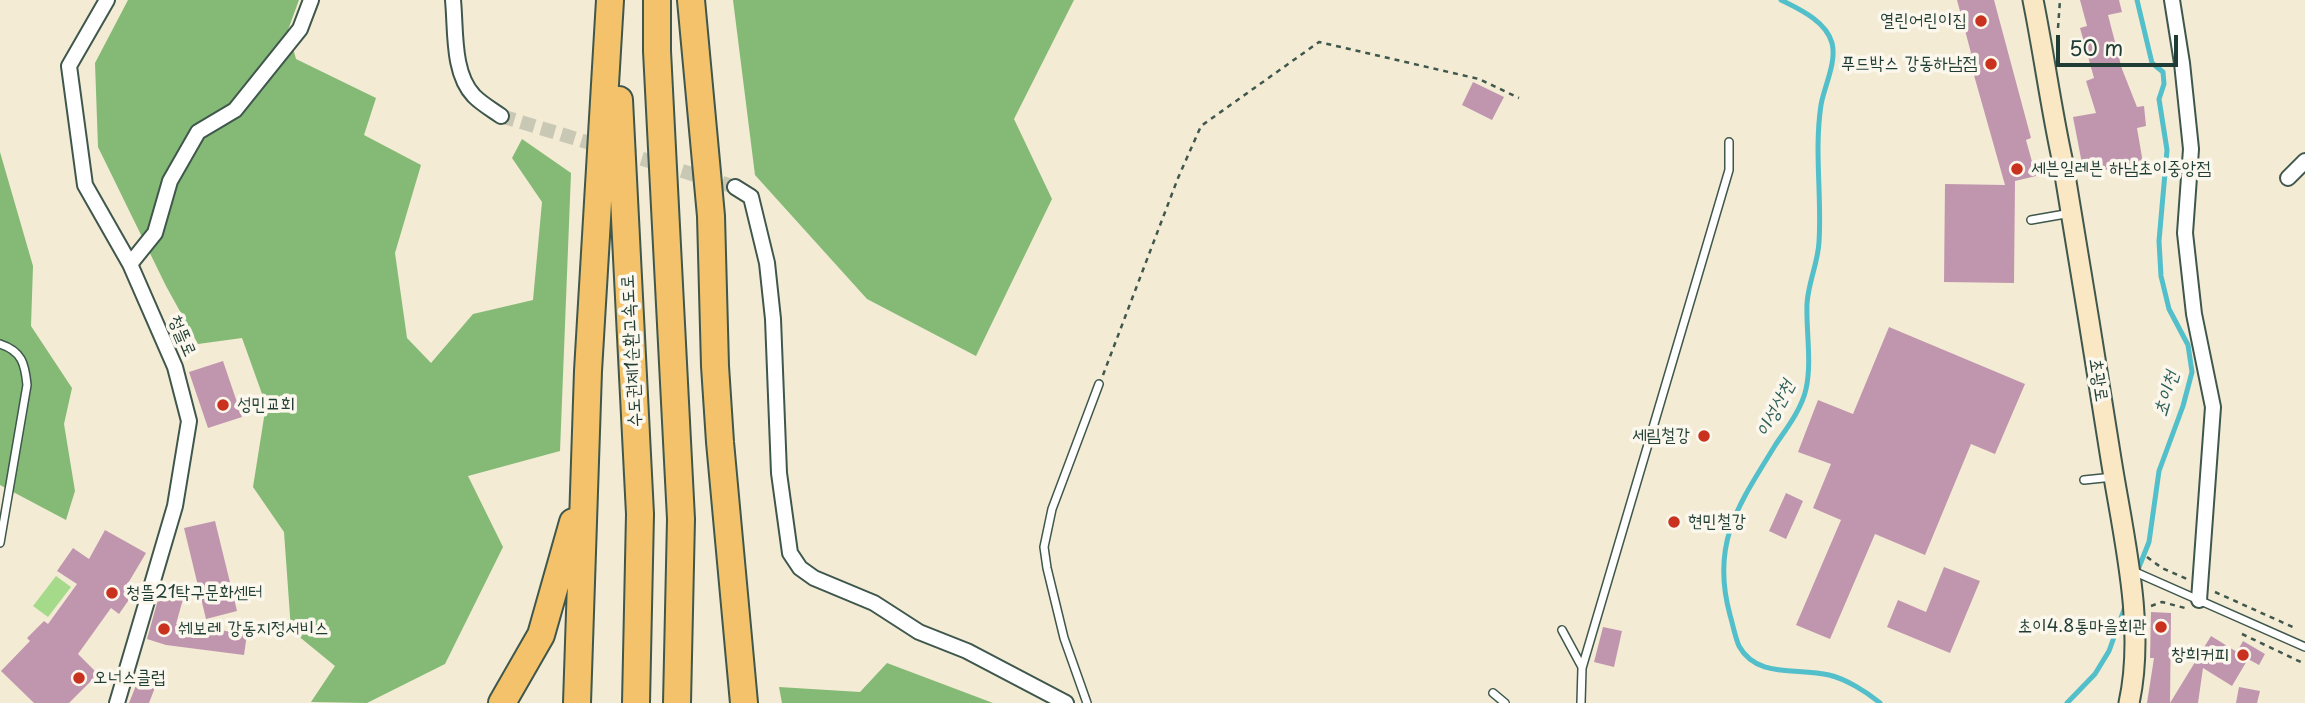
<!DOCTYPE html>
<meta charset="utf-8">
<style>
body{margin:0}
#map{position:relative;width:2305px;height:703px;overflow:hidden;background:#f3ebd4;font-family:"Playpen Sans",sans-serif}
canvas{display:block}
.scale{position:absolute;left:2056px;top:35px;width:122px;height:32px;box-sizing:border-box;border:4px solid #1f3d34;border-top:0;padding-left:9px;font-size:21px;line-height:24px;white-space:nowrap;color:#1f3d34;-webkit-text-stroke:5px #fbf7ec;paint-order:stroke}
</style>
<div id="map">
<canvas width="2305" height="703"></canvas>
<div class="scale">50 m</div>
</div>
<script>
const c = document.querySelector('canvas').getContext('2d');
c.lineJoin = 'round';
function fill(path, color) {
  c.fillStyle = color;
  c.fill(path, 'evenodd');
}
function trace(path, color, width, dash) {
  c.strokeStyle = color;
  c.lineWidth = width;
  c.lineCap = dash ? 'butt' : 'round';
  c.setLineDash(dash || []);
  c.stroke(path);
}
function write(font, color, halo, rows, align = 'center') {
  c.font = font + ' "Playpen Sans","Poor Story",sans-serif';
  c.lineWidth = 7;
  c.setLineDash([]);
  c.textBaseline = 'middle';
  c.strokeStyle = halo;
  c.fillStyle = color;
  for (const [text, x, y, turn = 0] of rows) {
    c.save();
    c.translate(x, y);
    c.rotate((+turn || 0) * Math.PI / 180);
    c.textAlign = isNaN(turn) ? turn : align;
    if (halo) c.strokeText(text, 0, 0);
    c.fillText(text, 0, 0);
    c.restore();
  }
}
fill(new Path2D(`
 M56 576 71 587 48 617 33 606Z`), '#a5da8a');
fill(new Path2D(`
 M128 0H299L288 30 296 59 376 98 364 135 421 165 395 253 407 338 431 363 473 314 533 300 542 202 512 158 522 139 571 173 560 451 468 476 503 547 445 664 367 703 311 702 335 666 291 630 284 532 253 487 266 405 242 338 198 344 166 286 98 147 95 63Z
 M733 0H1074L1014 119 1052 199 976 356 867 299 755 175Z
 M0 152 33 266 31 326 72 388 64 424 75 491 66 520 0 485Z
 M887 663 993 703H782L779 687 860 692Z`), '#84ba76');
trace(new Path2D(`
 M1781 0C1799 9 1826 21 1832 43 1837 62 1824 87 1821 105 1814 151 1822 197 1819 242 1818 263 1808 283 1807 304 1806 332 1812 362 1806 389 1802 408 1787 428 1776 444 1740 503 1710 542 1730 615 1733 625 1735 637 1739 646 1757 679 1798 667 1829 675 1846 679 1867 692 1880 703
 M2137 0 2152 63 2163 72 2164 84 2159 99 2167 150 2159 241 2161 276 2169 309 2188 345 2192 372 2183 406 2159 471 2149 542 2137 572
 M2067 703 2095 674 2109 651 2126 604`), '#52bfca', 5);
fill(new Path2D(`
 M1957 0H1994L2031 138 2026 140 2036 176 2015 181 2014 283 1944 282 1945 184 2005 185 1968 54 1971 53Z
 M2080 0H2119L2122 12 2108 15 2122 69 2137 107 2144 106 2146 126 2137 128 2143 163 2084 174 2073 117 2096 113 2086 81 2094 78 2080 28 2087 26Z
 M1473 82 1504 97 1492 120 1462 105Z
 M1889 327 2025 384 1995 454 1971 444 1925 555 1875 534 1830 639 1796 625 1841 520 1813 508 1831 464 1798 452 1818 400 1853 414Z
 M223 361 242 417 208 428 189 372Z
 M1786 493 1803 501 1786 539 1769 531Z
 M215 521 237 611 206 619 184 528Z
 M105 530 146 553 127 585 135 591 119 614 111 608 78 654 98 674 69 703H34L1 671 30 641 27 638 44 621 48 624 77 584 57 571 73 548 89 559Z
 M1944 567 1980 581 1950 653 1887 627 1898 600 1926 612Z
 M162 585 185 592 176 624 247 634 244 655 166 645 147 639Z
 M2151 612 2171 613 2170 703 2211 636 2237 652 2243 641 2265 654 2259 665 2248 659 2232 686 2203 668 2198 703H2147L2154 658H2150Z
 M1603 627 1622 631 1614 667 1594 662Z
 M139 678 156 685 149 703H129Z
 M2239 687 2260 691 2257 703H2236Z`), '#c096af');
trace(new Path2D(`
 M501 116 735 187`), '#c9c8b4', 14, [14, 7]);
const lane = new Path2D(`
 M2031 220 2071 213
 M0 344C22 351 25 364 27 385L0 543
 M2084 480 2113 477
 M2133 571 2305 647
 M1562 630 1582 667
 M1493 693 1505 703
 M1087 703 1064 638 1047 568 1044 547 1052 509 1099 384
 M1581 703 1582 668 1729 170V142`);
const street = new Path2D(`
 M107 0 69 66 85 185 130 264 175 367 189 421 175 506 117 703
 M453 0C456 30 452 73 474 96 482 104 491 109 501 116
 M2172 0 2182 63 2191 149 2185 233 2194 314 2213 407 2199 600
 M2288 178 2305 161
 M735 187 751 197 767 263 773 319 779 473 790 553 800 568 814 578 874 603 919 632 967 651 1066 703
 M130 264 155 233 170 181 198 132 235 110 300 29 311 0`);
const secondary = new Path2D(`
 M2033 0C2044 54 2051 109 2063 163 2080 262 2095 360 2111 459 2123 535 2146 626 2129 703`);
const highway = new Path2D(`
 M657 0V51L681 519 677 703
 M691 0 711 216 715 366 720 442 744 703
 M619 100 640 514 636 703
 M502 703 541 635 573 522
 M577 703 588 371 610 0`);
trace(lane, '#3f574c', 10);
trace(street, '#3f574c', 18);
trace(secondary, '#3f574c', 23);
trace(highway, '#3f574c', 30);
trace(new Path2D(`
 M2058 28 2060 0
 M1103 375 1178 178 1201 126 1319 42 1479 79 1519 98
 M2147 557 2162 568 2187 579
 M2215 592 2295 628
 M2151 606 2162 602 2185 608
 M2242 634 2305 664`), '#3f574c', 2.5, [5, 5]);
trace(lane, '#fff', 7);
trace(street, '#fff', 14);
trace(secondary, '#fae7c3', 19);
trace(highway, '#f3c26a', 26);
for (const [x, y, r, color] of [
 [1981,21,7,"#c8321e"],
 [1991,64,7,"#c8321e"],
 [2017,169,7,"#c8321e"],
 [223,405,7,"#c8321e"],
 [1704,436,7,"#c8321e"],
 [1674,522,7,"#c8321e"],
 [112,593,7,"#c8321e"],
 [2161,627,7,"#c8321e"],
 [164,629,7,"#c8321e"],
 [2243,655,7,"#c8321e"],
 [79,678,7,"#c8321e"]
]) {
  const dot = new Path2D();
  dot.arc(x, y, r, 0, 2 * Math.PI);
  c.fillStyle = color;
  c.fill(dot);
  trace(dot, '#fbf7ec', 2.5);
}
write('18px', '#1f3d34', '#fbf7ec', [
 ["열린어린이집",1967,21,"right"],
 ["푸드박스 강동하남점",1977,64,"right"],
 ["세븐일레븐 하남초이중앙점",2031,169],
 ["성민교회",237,405],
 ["세림철강",1690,436,"right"],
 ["현민철강",1688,522],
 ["청뜰21탁구문화센터",126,593],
 ["초이4.8통마을회관",2147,627,"right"],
 ["쉐보레 강동지정서비스",178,629],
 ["창희커피",2229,655,"right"],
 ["오너스클럽",93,678]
], 'left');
write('18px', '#1f3d34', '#fbf7ec', [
 ["청뜰로",182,336,67],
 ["수도권제1순환고속도로",632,351,-93],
 ["초광로",2098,380,81]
]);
write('italic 19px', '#2c5e5a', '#fbf7ec', [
 ["초이천",2167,394,-74],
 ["이성산천",1776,409,-63]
]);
</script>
